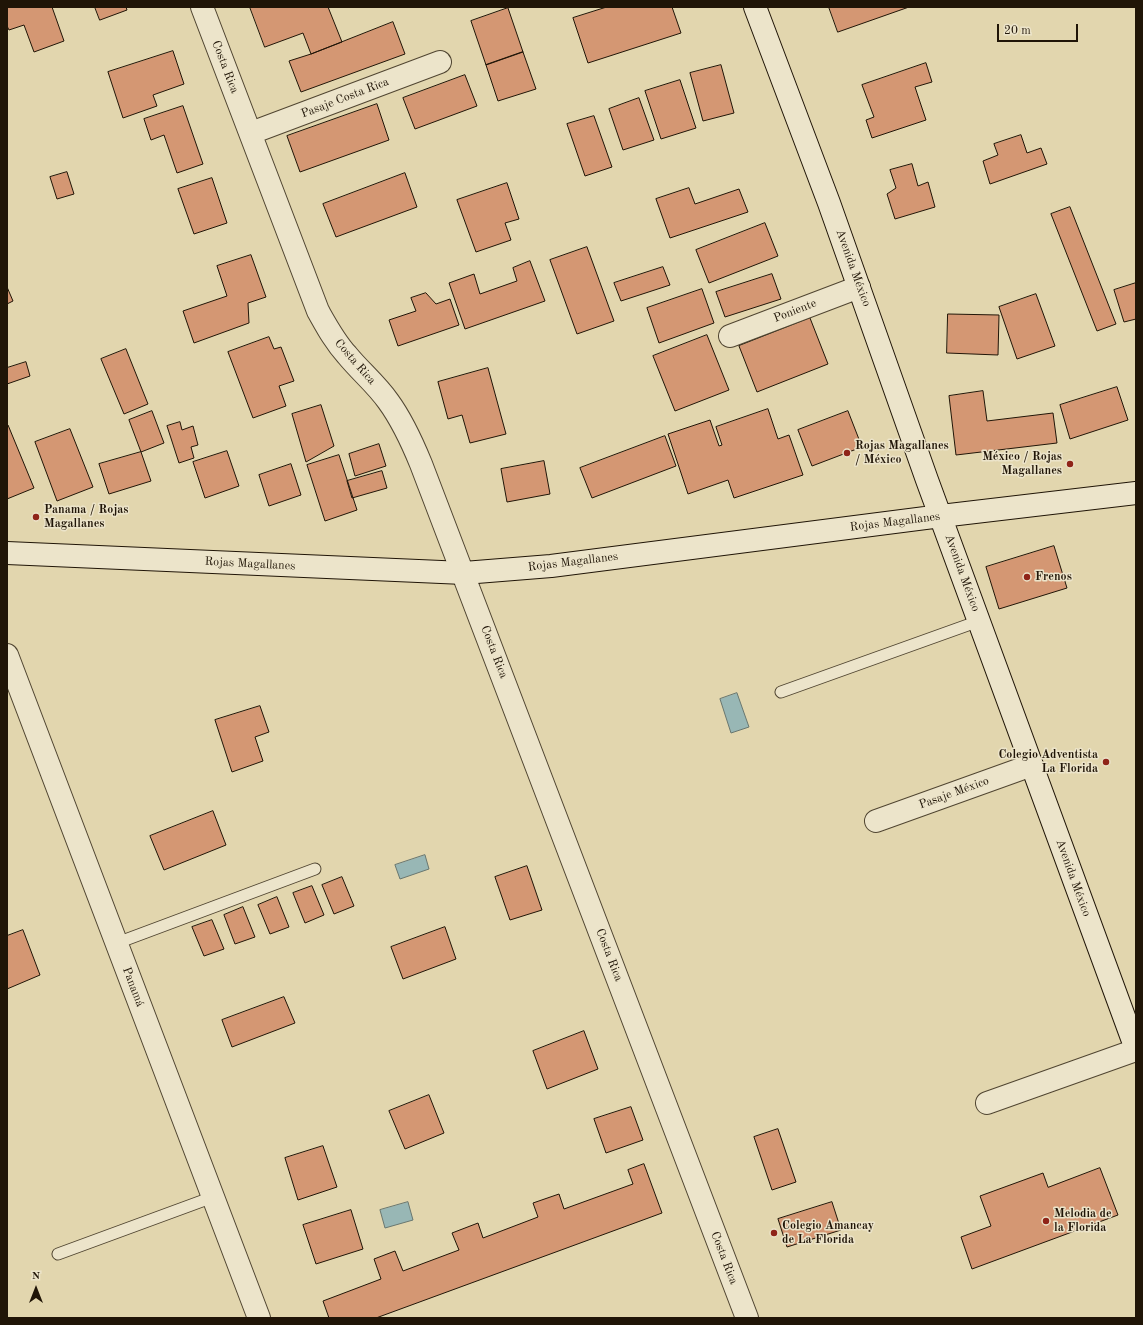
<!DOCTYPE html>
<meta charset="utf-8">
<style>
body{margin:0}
#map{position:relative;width:1143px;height:1325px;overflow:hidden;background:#e2d6ae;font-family:"Old Standard TT",serif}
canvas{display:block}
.frame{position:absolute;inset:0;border:8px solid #201507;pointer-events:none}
.north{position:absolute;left:16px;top:1269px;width:40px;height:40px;-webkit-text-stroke:3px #ece4ca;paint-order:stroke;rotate:0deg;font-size:11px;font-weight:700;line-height:16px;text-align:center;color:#201507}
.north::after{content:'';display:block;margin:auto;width:14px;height:18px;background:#201507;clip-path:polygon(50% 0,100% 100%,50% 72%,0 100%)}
.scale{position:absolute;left:997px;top:24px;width:81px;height:18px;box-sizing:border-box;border:2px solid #201507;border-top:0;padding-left:5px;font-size:12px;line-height:14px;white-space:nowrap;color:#201507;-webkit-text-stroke:3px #ece4ca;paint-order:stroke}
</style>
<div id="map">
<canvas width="1143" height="1325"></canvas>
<div class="frame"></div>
<div class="north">N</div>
<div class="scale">20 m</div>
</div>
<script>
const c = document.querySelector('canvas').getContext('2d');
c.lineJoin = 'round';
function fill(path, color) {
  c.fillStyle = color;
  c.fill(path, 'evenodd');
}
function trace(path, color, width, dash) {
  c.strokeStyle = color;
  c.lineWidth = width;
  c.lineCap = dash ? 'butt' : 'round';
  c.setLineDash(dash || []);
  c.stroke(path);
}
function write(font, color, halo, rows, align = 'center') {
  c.font = font + ' "Old Standard TT",serif';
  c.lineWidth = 3;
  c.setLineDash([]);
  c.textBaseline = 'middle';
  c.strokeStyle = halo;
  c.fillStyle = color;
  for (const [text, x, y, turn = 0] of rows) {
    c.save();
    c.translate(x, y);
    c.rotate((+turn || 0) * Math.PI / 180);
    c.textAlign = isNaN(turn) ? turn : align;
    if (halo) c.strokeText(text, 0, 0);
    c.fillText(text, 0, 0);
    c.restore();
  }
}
const water = new Path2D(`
 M737 693 749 727 731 733 720 699Z
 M425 855 429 869 400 879 395 865Z
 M408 1202 413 1220 385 1228 380 1210Z`);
fill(water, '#98b7b5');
trace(water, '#68766f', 1);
const building = new Path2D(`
 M7 7H52L64 41 34 52 24 25 9 30 7 26Z
 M95 7H126L127 10 100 20Z
 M250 7H328L342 42 311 54 303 33 265 47Z
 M607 7H672L681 33 588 63 573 18Z
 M829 7H909L838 32Z
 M508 8 523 52 486 65 471 21Z
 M393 22 405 54 301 92 289 61 311 54Z
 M173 51 184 84 153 95 157 106 123 118 108 72Z
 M523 52 536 89 498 101 486 65Z
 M926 63 932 82 915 87 926 120 872 138 866 120 874 117 862 85Z
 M721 65 734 113 703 121 690 73Z
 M465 75 477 106 415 129 403 98Z
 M680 80 696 128 661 139 645 91Z
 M639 98 654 140 623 150 609 109Z
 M377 104 389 140 300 172 287 136Z
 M183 106 203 164 177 173 164 135 151 140 144 119Z
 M594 116 612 167 585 176 567 124Z
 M1021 135 1027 153 1041 148 1047 164 990 184 983 161 998 155 994 144Z
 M912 164 918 186 928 182 935 207 895 219 887 194 896 188 890 170Z
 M67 172 74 194 57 199 50 177Z
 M405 173 417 207 336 237 323 204Z
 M212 178 227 223 194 234 178 189Z
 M507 183 519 219 505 223 511 240 476 252 457 200Z
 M689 188 695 204 739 189 748 212 670 238 656 199Z
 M1070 207 1116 324 1097 331 1051 214Z
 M765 223 778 256 709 283 696 250Z
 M587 247 614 321 577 334 550 260Z
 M251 255 266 297 248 303 249 323 194 343 183 311 227 296 217 266Z
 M530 261 545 301 465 329 449 283 474 274 480 294 517 281 513 268Z
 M663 267 670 285 621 301 614 283Z
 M772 274 781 299 725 317 716 292Z
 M1136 283V319L1124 322 1114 290Z
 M7 287 13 301 7 304Z
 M702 289 714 323 659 343 647 308Z
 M426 293 436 304 450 299 459 325 398 346 389 320 416 311 411 298Z
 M1036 294 1055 346 1017 359 999 307Z
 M948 314 999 315 998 355 947 353Z
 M810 318 828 364 757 392 739 346Z
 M707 335 729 390 675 411 653 356Z
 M269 337 274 349 281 347 294 381 279 386 286 406 253 418 228 352Z
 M126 349 148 404 124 414 101 359Z
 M26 362 30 376 7 384V368Z
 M488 368 506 434 470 443 462 415 448 419 438 382Z
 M1117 387 1128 420 1070 439 1060 405Z
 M983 391 987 421 1053 413 1057 443 956 455 949 396Z
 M321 405 334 446 306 462 292 414Z
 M768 409 778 439 789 435 803 475 734 498 728 480 688 494 668 434 710 420 719 446 722 445 716 427Z
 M152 411 164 443 141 452 129 420Z
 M848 411 862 447 812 466 798 430Z
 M180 422 182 430 193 426 198 445 191 447 194 458 179 463 167 426Z
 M7 425H8L34 488 7 499Z
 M70 429 93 487 57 501 35 442Z
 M665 436 676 466 592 498 580 468Z
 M379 444 386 466 355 476 349 454Z
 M227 451 239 486 205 498 193 462Z
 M141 452 151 481 109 494 99 464Z
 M339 455 357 510 325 521 307 465Z
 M544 461 550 494 507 502 501 469Z
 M291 464 301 495 269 506 259 475Z
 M382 471 387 488 352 498 347 481Z
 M1054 546 1067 588 999 609 986 567Z
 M260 706 269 732 255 737 263 761 232 772 215 720Z
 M213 811 226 845 164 870 150 836Z
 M527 866 542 910 510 920 495 877Z
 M342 877 354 906 334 914 322 885Z
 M312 886 324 915 305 923 293 893Z
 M277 897 289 927 270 934 258 905Z
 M243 907 255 937 235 944 224 915Z
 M212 920 224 949 204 956 192 927Z
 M445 927 456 959 403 979 391 947Z
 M23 930 40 975 7 989V936Z
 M284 997 295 1023 232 1047 222 1020Z
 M584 1031 598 1069 547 1089 533 1051Z
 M429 1095 444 1133 405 1149 389 1111Z
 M631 1107 643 1140 606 1153 594 1119Z
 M778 1129 796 1182 772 1190 754 1137Z
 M323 1146 337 1187 298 1200 285 1158Z
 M644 1164 662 1213 376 1318H329L323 1301 381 1279 374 1259 395 1251 403 1271 459 1250 452 1233 478 1223 483 1238 538 1217 533 1203 559 1194 564 1209 633 1184 628 1170Z
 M1100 1168 1118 1215 972 1269 961 1237 991 1226 980 1196 1043 1173 1048 1187Z
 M832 1202 841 1230 787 1247 778 1219Z
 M351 1210 363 1249 316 1264 303 1225Z`);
fill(building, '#d49773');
trace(building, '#201507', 1);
const lane = new Path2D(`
 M781 692 979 621
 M117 943 315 869
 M58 1254 213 1197`);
const street = new Path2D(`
 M202 7 318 311C327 327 335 342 347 355 360 371 376 384 388 401 402 420 412 442 421 464L747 1318
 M251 133 440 62
 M730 336 859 287
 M7 655 259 1318
 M876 821 1032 765
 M987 1103 1136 1050`);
const secondary = new Path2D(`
 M755 7 829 203 927 480 1136 1049
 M7 553 464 573 551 566 941 516 1136 493`);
trace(lane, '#504531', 13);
trace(street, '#504531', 24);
trace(secondary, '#201507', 24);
trace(lane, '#ece4ca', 11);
trace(street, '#ece4ca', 22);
trace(secondary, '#ece4ca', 22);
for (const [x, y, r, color] of [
 [847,453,4,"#8f2418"],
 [1070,464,4,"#8f2418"],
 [36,517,4,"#8f2418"],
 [1027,577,4,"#8f2418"],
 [1106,762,4,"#8f2418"],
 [1046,1221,4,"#8f2418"],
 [774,1233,4,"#8f2418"]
]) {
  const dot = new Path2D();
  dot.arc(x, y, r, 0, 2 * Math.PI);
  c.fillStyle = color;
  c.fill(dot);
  trace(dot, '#ece4ca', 1.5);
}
write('12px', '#201507', '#ece4ca', [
 ["Costa Rica",225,67,69],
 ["Pasaje Costa Rica",345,98,-21],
 ["Avenida México",853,268,70],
 ["Poniente",795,311,-21],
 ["Costa Rica",355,362,49],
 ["Rojas Magallanes",895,522,-7],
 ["Rojas Magallanes",573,562,-7],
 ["Rojas Magallanes",250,564,3],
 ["Avenida México",962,573,70],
 ["Costa Rica",494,652,69],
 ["Pasaje México",954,793,-20],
 ["Avenida México",1073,878,70],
 ["Costa Rica",609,955,69],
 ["Panamá",133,987,69],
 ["Costa Rica",724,1258,69]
]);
write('bold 12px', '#201507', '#ece4ca', [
 ["Rojas Magallanes",855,446],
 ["/ México",855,460],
 ["México / Rojas",1062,457,"right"],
 ["Magallanes",1062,471,"right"],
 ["Panama / Rojas",44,510],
 ["Magallanes",44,524],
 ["Frenos",1035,577],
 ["Colegio Adventista",1098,755,"right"],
 ["La Florida",1098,769,"right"],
 ["Melodia de",1054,1214],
 ["la Florida",1054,1228],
 ["Colegio Amancay",782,1226],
 ["de La Florida",782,1240]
], 'left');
</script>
